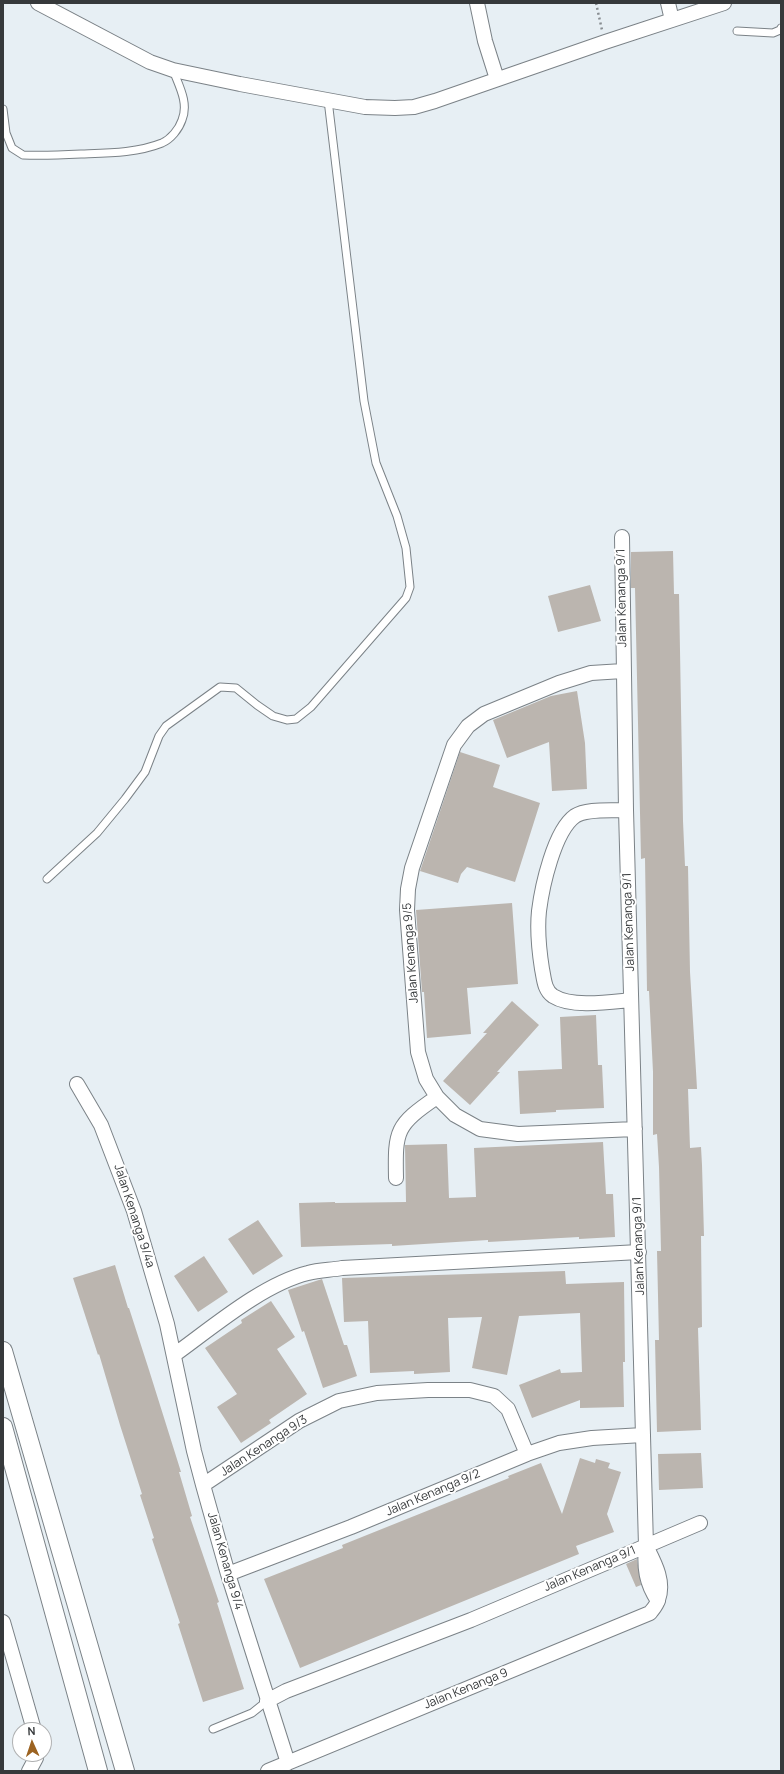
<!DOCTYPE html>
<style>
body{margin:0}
#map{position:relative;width:784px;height:1774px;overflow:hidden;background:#e7eff4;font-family:Manrope,sans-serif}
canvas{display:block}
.frame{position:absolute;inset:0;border:4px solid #36393b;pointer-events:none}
.north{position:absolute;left:12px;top:1722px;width:40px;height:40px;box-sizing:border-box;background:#fff;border:1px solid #afb0b1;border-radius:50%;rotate:357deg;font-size:11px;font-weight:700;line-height:16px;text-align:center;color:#36393b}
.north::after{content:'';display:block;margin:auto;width:14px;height:18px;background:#9c6321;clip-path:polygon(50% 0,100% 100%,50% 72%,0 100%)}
</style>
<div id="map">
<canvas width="784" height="1774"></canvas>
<div class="frame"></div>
<div class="north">N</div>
</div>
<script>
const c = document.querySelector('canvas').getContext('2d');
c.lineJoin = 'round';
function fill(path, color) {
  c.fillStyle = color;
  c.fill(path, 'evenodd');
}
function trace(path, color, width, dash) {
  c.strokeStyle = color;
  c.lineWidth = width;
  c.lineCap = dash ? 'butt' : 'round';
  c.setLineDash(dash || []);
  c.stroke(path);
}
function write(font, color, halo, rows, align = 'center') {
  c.font = font + ' Manrope,sans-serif';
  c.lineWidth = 4;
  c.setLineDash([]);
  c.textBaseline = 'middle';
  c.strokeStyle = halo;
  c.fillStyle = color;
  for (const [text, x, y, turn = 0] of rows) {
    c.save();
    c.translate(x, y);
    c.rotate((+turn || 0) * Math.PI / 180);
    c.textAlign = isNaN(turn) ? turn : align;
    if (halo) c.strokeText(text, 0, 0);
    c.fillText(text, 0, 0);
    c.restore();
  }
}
fill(new Path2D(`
 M673 551 674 594H679L683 821 685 866H688L690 972 696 1071 697 1089H688L690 1148 701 1147 702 1165 704 1236H701L702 1327 698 1328 701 1430 657 1432 655 1340H659L657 1251H661L659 1167 657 1134 653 1135V1072L649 991H647L645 858 641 859 640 813 635 588H631V552Z
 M590 585 601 621 558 632 548 596Z
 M577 691 585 743 587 789 552 791 549 742 507 758 493 720 551 696Z
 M460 752 500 765 493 787 540 803 515 882 467 867 461 874 458 883 420 871Z
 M512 903 518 984 467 988 471 1034 427 1038 424 992H422L416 910Z
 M512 1001 539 1025 497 1072H500L470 1105 443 1081 487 1033H483Z
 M596 1015 598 1065H602L604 1108 556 1110V1112L520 1114 518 1071 562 1069 560 1017Z
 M603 1142 606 1194H613L615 1237 579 1239V1237L488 1242V1240L392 1246V1244L301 1247 299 1203 335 1202V1203L406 1202 405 1145 447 1144 449 1198 476 1197 474 1148Z
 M258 1220 283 1256 253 1275 228 1239Z
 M204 1256 228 1292 198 1312 174 1276Z
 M115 1265 128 1308H129L149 1370 181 1472H179L192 1516 190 1517 219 1602 217 1603 244 1689 203 1702 178 1624 180 1623 152 1539 154 1538 140 1495 142 1494 120 1425 99 1354 98 1355 73 1278Z
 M565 1271 566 1284 624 1282 625 1362H623L624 1407 580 1408V1400L532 1418 519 1385 560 1369 561 1373 582 1372 580 1313 519 1316 507 1375 472 1368 482 1317 448 1318 450 1372 414 1374V1371L370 1373 368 1321 344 1322 342 1278Z
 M322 1279 344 1345H347L357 1376 323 1388 304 1331 302 1332 288 1290Z
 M271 1301 295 1337 277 1349 307 1394 269 1420 271 1423 241 1443 217 1407 237 1394 205 1348 242 1323 241 1320Z
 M701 1453 703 1488 659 1490 658 1454Z
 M580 1458 595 1463 596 1459 610 1463 608 1468 621 1472 607 1514 614 1532 576 1546 579 1554 300 1668 264 1579 343 1548 342 1545 509 1478 508 1476 541 1463 562 1514Z
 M637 1559 641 1585 636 1587 626 1564Z`), '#bbb5af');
const service = new Path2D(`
 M737 31 773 33 780 30 781 28
 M3 109 6 133 12 148 23 155C42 156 62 155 81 154 108 153 137 153 162 143 171 139 179 129 182 120 189 103 179 86 173 70
 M47 879 97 833 125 799 145 772 159 736 166 726 220 687 236 688 257 705 273 716 287 720 296 719 311 707 406 598 410 587 406 548 397 516 376 463 364 401 328 100
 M213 1729 252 1713 267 1701`);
const minor = new Path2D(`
 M38 3 150 62 173 70 240 84 365 107 395 108 414 107 435 101 605 42 724 3
 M477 3 485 41 497 79
 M668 3 672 20
 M623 671 591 673 559 683 484 714 468 726 454 745 412 868 408 889 407 910 418 1052 426 1079 437 1097 455 1115 480 1129 518 1134 635 1129
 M626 810C612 811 587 808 575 816 554 831 542 887 539 911 537 930 539 950 542 969 544 978 544 990 553 996 572 1008 610 1002 631 1000
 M77 1084 101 1125 134 1211 167 1324 194 1451 203 1485 228 1574 288 1763
 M396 1178C395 1130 396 1125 437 1097
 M174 1355C213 1327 263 1284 308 1273 319 1270 331 1270 342 1268L639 1252
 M203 1485 299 1421 339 1401 377 1393 428 1390H470L494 1396 508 1409 527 1454
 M646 1546C644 1568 646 1583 658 1601
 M646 1546 700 1523
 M228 1574 351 1527 527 1454 559 1443 592 1438 643 1435
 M3 1622 34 1730
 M267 1701 286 1691 471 1620 646 1546 626 810 622 537
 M29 1771 36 1758 35 1754
 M268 1771 650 1613C653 1609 657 1605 658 1600 665 1581 654 1562 646 1546`);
const tertiary = new Path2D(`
 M3 1351 125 1771
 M3 1427 98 1771`);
trace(service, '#7b8287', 9);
trace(minor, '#7b8287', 16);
trace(tertiary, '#7b8287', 20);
trace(new Path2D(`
 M596 3 602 30`), '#888d91', 2.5, [2, 3]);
trace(service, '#fff', 7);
trace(minor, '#fff', 14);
trace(tertiary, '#fff', 18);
write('12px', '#36393b', '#fff', [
 ["Jalan Kenanga 9/1",622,598,-91],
 ["Jalan Kenanga 9/1",629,922,-92],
 ["Jalan Kenanga 9/5",411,953,-94],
 ["Jalan Kenanga 9/4a",134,1216,72],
 ["Jalan Kenanga 9/1",639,1246,-92],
 ["Jalan Kenanga 9/3",264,1446,-33],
 ["Jalan Kenanga 9/2",433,1493,-23],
 ["Jalan Kenanga 9/4",225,1561,74],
 ["Jalan Kenanga 9/1",590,1569,-23],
 ["Jalan Kenanga 9",466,1689,-22]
]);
</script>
